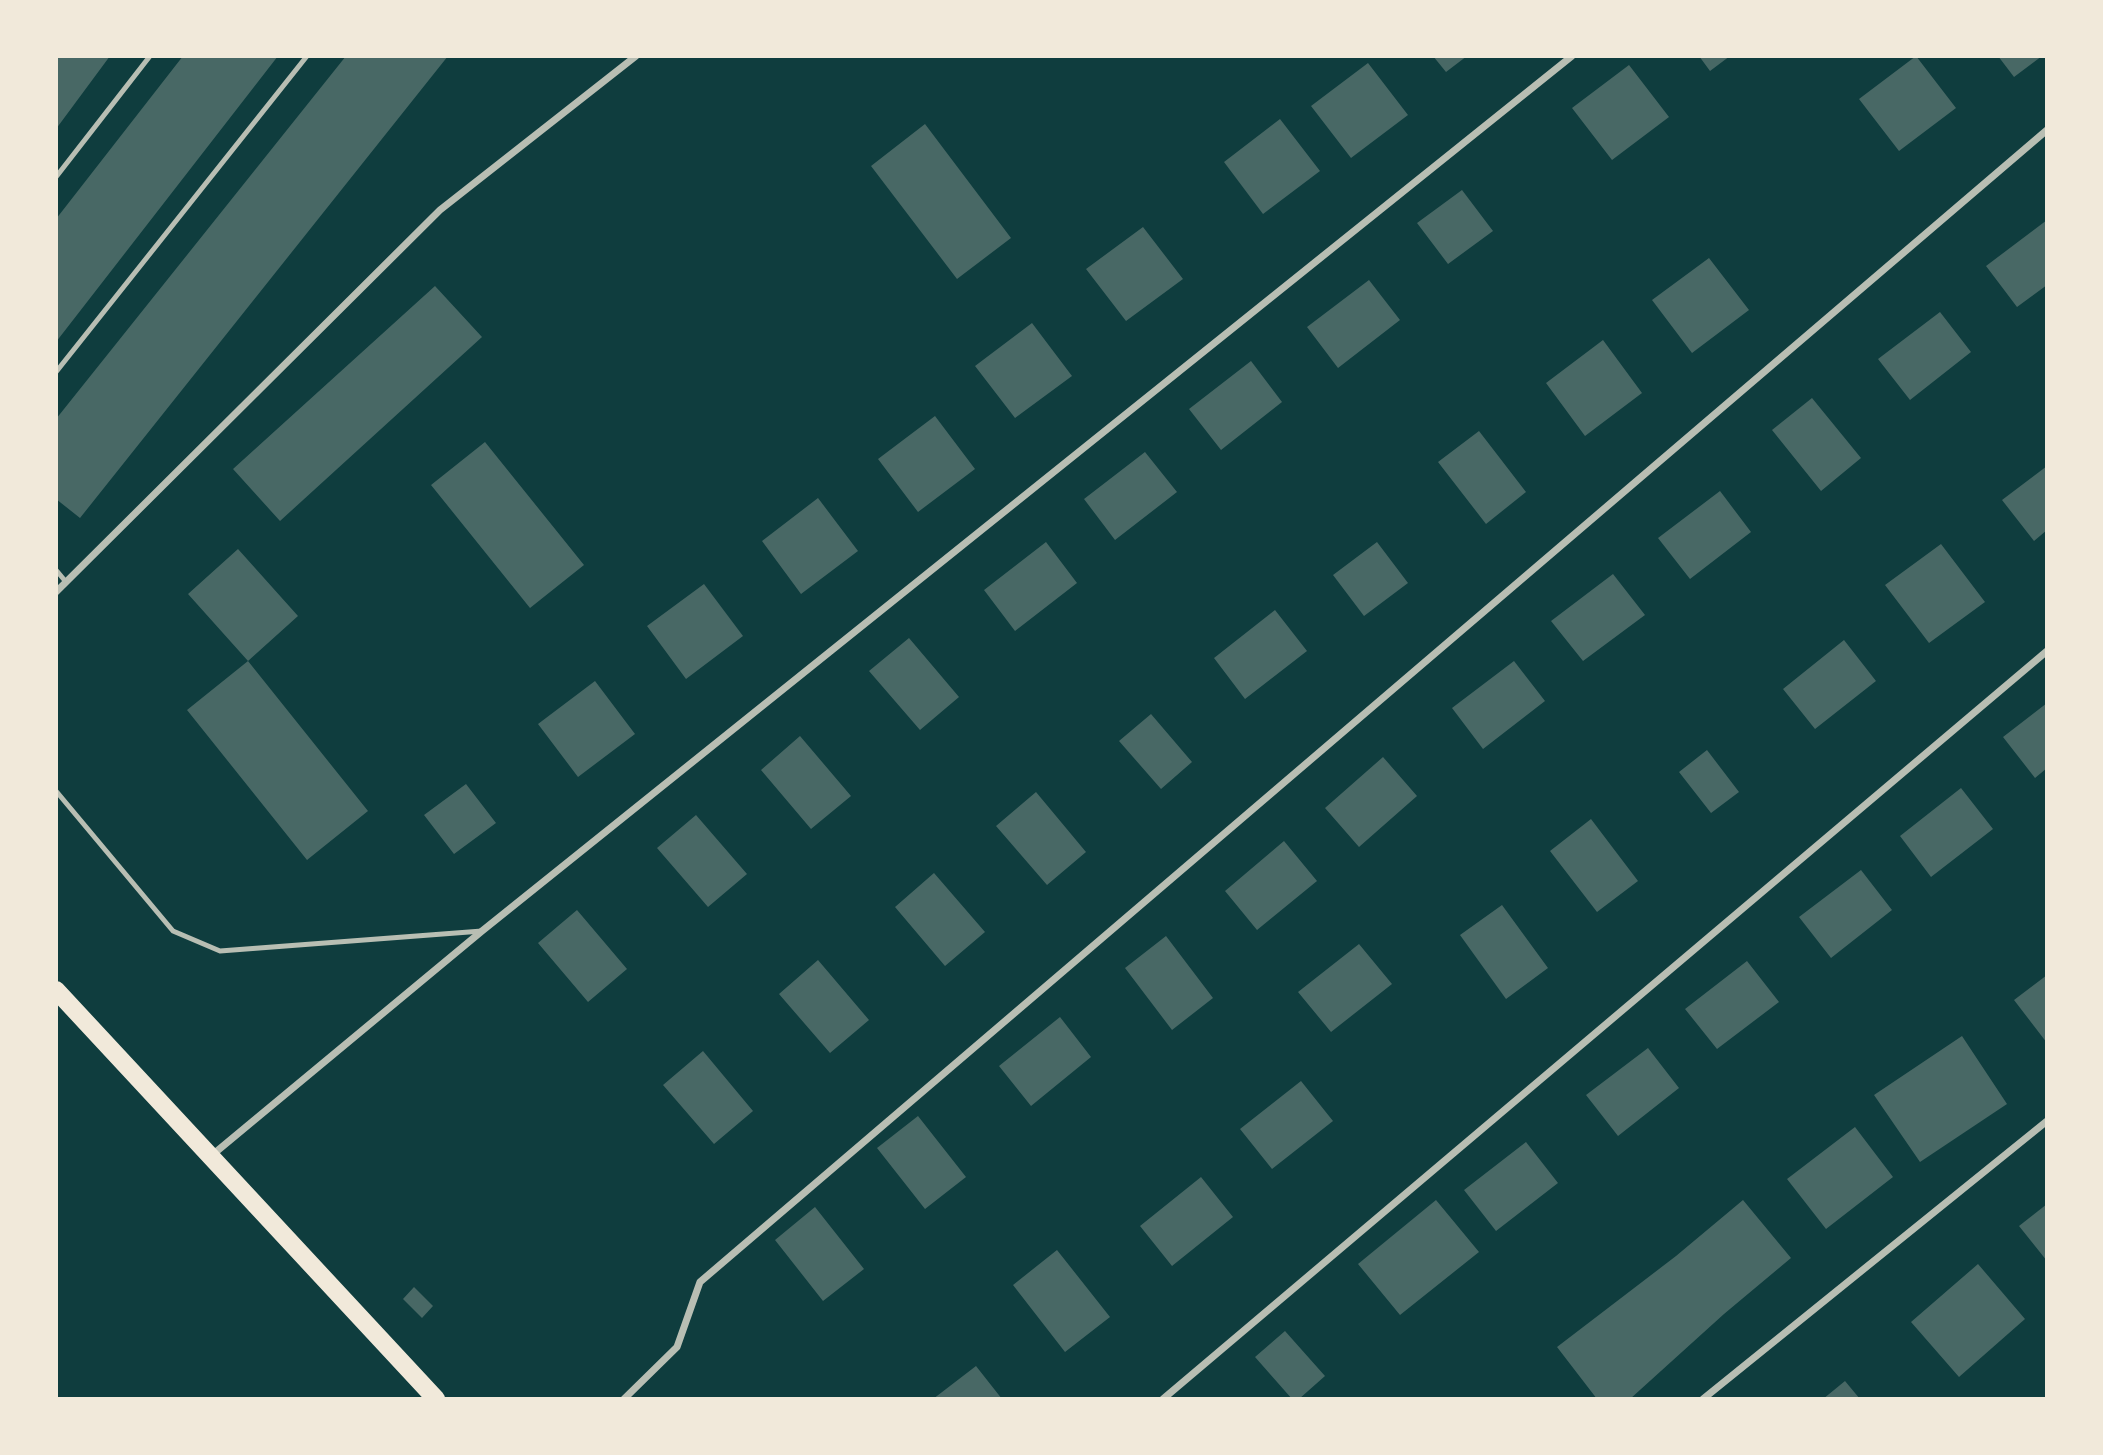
<!DOCTYPE html>
<style>
body{margin:0}
#map{position:relative;width:2103px;height:1455px;overflow:hidden;background:#0f3d3e;font-family:Roboto,sans-serif}
canvas{display:block}
.frame{position:absolute;inset:0;border:58px solid #f1e9da;pointer-events:none}
</style>
<div id="map">
<canvas width="2103" height="1455"></canvas>
<div class="frame"></div>
</div>
<script>
const c = document.querySelector('canvas').getContext('2d');
c.lineJoin = 'round';
function fill(path, color) {
  c.fillStyle = color;
  c.fill(path, 'evenodd');
}
function trace(path, color, width, dash) {
  c.strokeStyle = color;
  c.lineWidth = width;
  c.lineCap = dash ? 'butt' : 'round';
  c.setLineDash(dash || []);
  c.stroke(path);
}
fill(new Path2D(`
 M56 56H110L56 129Z
 M183 56H278L56 342V219Z
 M346 56H448L80 518 56 499V419Z
 M1433 56H1467L1446 72Z
 M1699 56H1730L1710 71Z
 M1916 56 1956 108 1899 151 1859 99Z
 M1998 56H2042L2014 77Z
 M1368 63 1408 115 1351 158 1311 106Z
 M1629 65 1669 117 1612 160 1572 108Z
 M1280 119 1320 171 1263 214 1224 162Z
 M925 124 1011 238 957 279 871 166Z
 M1462 190 1493 231 1448 264 1417 223Z
 M2047 220V285L2017 307 1986 266Z
 M1143 227 1183 279 1126 321 1086 269Z
 M1709 258 1749 310 1692 353 1652 300Z
 M1369 280 1400 320 1338 368 1307 327Z
 M435 286 482 337 280 521 233 469Z
 M1940 312 1971 352 1910 400 1878 359Z
 M1032 323 1072 376 1015 418 975 366Z
 M1603 340 1642 393 1585 436 1546 383Z
 M1251 361 1282 402 1221 450 1189 409Z
 M1812 398 1861 458 1821 491 1772 430Z
 M935 416 975 469 918 512 878 459Z
 M1479 431 1526 492 1486 524 1438 462Z
 M485 442 584 565 530 608 431 485Z
 M1145 452 1177 492 1115 540 1084 499Z
 M2047 466V530L2034 541 2002 500Z
 M1720 491 1751 532 1690 579 1658 538Z
 M818 498 858 551 801 594 762 541Z
 M1046 542 1077 583 1015 631 984 590Z
 M1377 542 1408 583 1364 616 1333 575Z
 M1941 544 1985 602 1929 643 1885 585Z
 M238 549 298 616 248 661 188 594Z
 M1613 574 1645 615 1583 661 1551 621Z
 M704 584 743 636 686 679 647 626Z
 M1275 610 1307 651 1245 699 1214 658Z
 M909 638 959 697 920 730 869 671Z
 M1844 640 1876 681 1815 729 1783 689Z
 M248 661 368 811 307 860 187 710Z
 M1514 661 1545 701 1483 749 1452 708Z
 M595 681 635 734 578 777 538 724Z
 M2047 703V768L2035 778 2003 737Z
 M1151 714 1192 762 1161 789 1119 741Z
 M800 736 851 796 811 829 761 770Z
 M1707 750 1739 792 1711 813 1679 772Z
 M1383 757 1417 796 1359 847 1325 808Z
 M466 784 496 823 454 854 424 815Z
 M1961 788 1993 829 1931 877 1900 836Z
 M1036 792 1086 852 1047 885 996 826Z
 M696 815 747 874 708 907 657 848Z
 M1591 819 1638 881 1597 912 1550 851Z
 M1284 841 1317 881 1257 930 1225 891Z
 M1861 870 1892 910 1831 958 1799 917Z
 M934 873 985 932 945 966 895 907Z
 M1502 905 1548 968 1506 999 1460 935Z
 M577 910 627 969 588 1002 538 943Z
 M1166 936 1213 998 1172 1030 1125 968Z
 M1359 944 1392 984 1331 1032 1298 992Z
 M818 960 869 1020 830 1053 779 994Z
 M1747 961 1779 1002 1717 1049 1685 1009Z
 M2047 975V1043L2014 1000Z
 M1060 1017 1091 1057 1031 1106 999 1066Z
 M1962 1036 2007 1104 1920 1162 1874 1095Z
 M1648 1048 1679 1088 1618 1136 1586 1095Z
 M703 1051 753 1111 714 1144 663 1085Z
 M1301 1081 1333 1121 1272 1169 1240 1129Z
 M918 1116 966 1177 925 1209 877 1148Z
 M1855 1127 1893 1177 1826 1229 1787 1179Z
 M1526 1142 1558 1183 1496 1231 1464 1190Z
 M1201 1177 1233 1217 1172 1266 1140 1226Z
 M1436 1200 1479 1252 1400 1315 1358 1264Z
 M1743 1200 1791 1258 1724 1314 1630 1399H1597L1557 1347 1676 1256Z
 M2047 1204V1261L2019 1226Z
 M815 1207 864 1269 823 1301 775 1240Z
 M1057 1250 1110 1317 1065 1352 1013 1285Z
 M1978 1264 2025 1319 1959 1377 1911 1322Z
 M414 1287 433 1306 422 1318 403 1299Z
 M1285 1331 1325 1376 1299 1399H1292L1255 1357Z
 M976 1366 1002 1399H933Z
 M1845 1381 1860 1399H1823Z`), '#486865');
trace(new Path2D(`
 M56 177 150 56
 M56 372 307 56
 M56 570 66 582
 M56 791 173 931 220 951 482 931`), '#b8beb3', 5);
trace(new Path2D(`
 M56 592 440 210 636 56
 M211 1156 482 931 1572 56
 M624 1399 677 1347 700 1282 2047 130
 M1163 1399 2047 651
 M1703 1399 2047 1121`), '#b8beb3', 7);
trace(new Path2D(`
 M56 990 436 1399`), '#f1e9da', 18);
</script>
